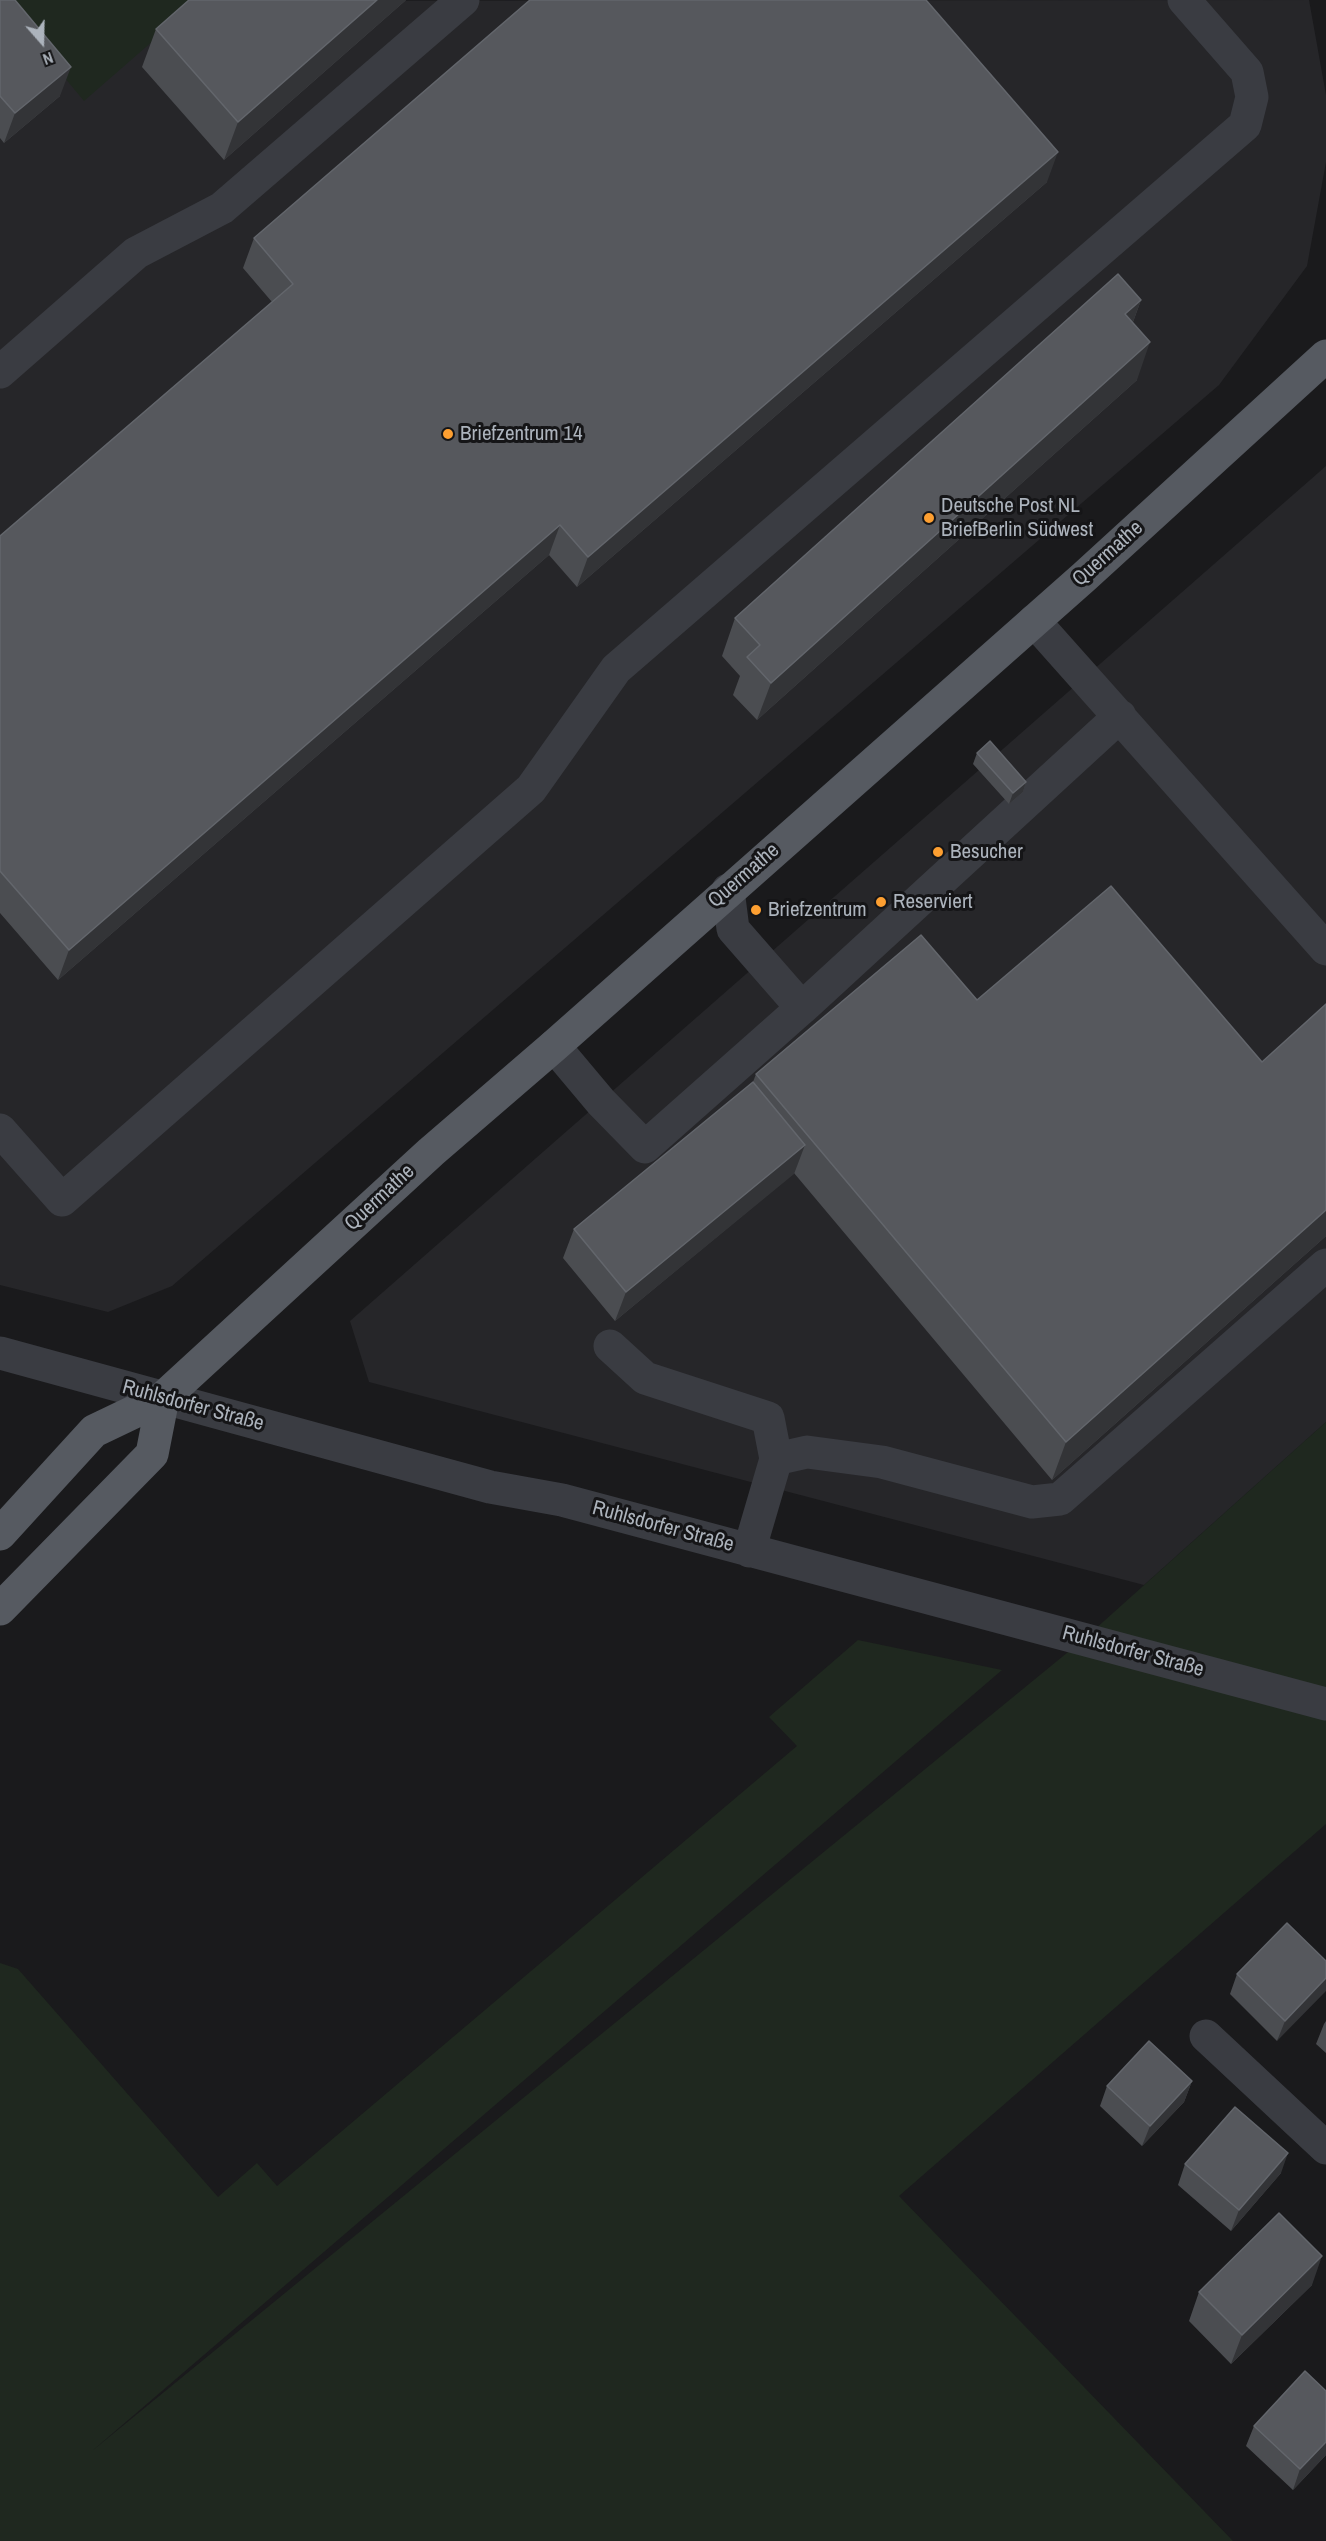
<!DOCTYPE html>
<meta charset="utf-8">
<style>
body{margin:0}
#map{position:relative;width:1326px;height:2541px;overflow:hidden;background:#1a1a1c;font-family:"Archivo Narrow",sans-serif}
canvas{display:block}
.north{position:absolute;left:12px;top:12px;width:60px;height:60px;-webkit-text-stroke:4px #151517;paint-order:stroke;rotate:160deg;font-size:16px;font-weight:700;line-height:24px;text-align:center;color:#acb3bc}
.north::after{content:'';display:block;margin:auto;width:21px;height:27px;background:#acb3bc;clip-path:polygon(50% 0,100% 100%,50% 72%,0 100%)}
</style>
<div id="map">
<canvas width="1326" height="2541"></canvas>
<div class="north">N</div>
</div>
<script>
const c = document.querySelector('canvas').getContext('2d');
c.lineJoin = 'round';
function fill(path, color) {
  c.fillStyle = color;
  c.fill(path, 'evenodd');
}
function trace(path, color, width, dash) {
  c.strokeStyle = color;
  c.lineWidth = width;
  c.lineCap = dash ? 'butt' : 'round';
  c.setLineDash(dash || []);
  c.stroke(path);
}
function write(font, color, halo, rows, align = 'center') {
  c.font = font + ' "Archivo Narrow",sans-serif';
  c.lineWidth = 6;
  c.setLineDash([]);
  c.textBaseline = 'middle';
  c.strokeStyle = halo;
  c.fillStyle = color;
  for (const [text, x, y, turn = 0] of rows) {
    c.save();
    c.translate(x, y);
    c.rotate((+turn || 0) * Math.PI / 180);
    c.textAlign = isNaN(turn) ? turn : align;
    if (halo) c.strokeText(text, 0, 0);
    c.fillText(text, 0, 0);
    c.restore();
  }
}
fill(new Path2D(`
 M1309 0 1326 95V162L1307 266 1219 385 172 1286 108 1312 0 1285V1Z
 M1326 466V1422L1144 1585 369 1382 350 1321Z`), '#262629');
fill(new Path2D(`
 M0 0H200L84 101Z
 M1326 1422V1824L899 2196 1233 2541H0V1963L18 1969 218 2197 257 2163 277 2186 797 1746 769 1717 858 1640 1002 1670 92 2451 1084 1639Z`), '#1f281f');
trace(new Path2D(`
 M0 372 136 253 222 208 463 0
 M1034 621 1326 949
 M728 890 733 929 802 1008 1120 716
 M554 1046 601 1102 645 1147 802 1008
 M0 1130 62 1200 531 789 616 669 1245 125 1252 97 1247 72 1184 0
 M610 1346 645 1378 768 1418 776 1459
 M0 1353 490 1487 562 1500 1326 1704
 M749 1551 776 1459 807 1452 882 1462 1032 1502 1060 1499 1326 1265
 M1206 2036 1326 2148`), '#3a3c42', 33);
trace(new Path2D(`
 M0 1534 94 1431 163 1398 431 1152 554 1046 1084 577 1326 356
 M0 1609 152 1454 163 1398`), '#565a61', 33);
fill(new Path2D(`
 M0 0 60 96 4 143 0 138Z
 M406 0 224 160 142 67 156 29Z
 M1047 182 577 587 549 555 58 980 0 913V536L272 302 243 268 254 238Z
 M1141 300 1133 322 1137 380 757 720 733 695 740 676 722 656 735 618Z
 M977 753 1026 782 1023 792 1009 804 973 764Z
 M977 1000 1262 1062 1326 1004V1236L1052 1480 794 1173 615 1321 563 1258 574 1229 753 1082 756 1074Z
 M1326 1961 1277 2041 1230 1994 1237 1974Z
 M1326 2021V2053L1316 2044 1324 2024Z
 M1192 2081 1184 2102 1142 2146 1100 2106 1107 2086Z
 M1185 2164 1281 2173 1231 2231 1178 2185Z
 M1312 2285 1231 2364 1189 2321 1199 2292Z
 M1326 2391V2455L1293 2490 1246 2446 1254 2426Z`), '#4b4d51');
fill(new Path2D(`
 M377 0H406L224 160 238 122Z
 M71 67 60 96 4 143 15 113Z
 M1058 152 1047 182 577 587 588 557Z
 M1141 300 1127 338 1125 314Z
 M1150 342 1137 380 757 720 771 683Z
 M560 525 549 555 58 980 69 950Z
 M1026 782 1023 792 1009 804 1013 793Z
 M805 1145 794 1174 615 1321 626 1292Z
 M1326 1210V1236L1052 1480 1066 1442Z
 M1326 1978V1991L1277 2041 1285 2021Z
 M1192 2081 1184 2102 1142 2146 1150 2126Z
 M1288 2153 1281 2173 1231 2231 1239 2210Z
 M1322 2256 1312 2285 1231 2364 1242 2335Z
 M1326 2442V2455L1293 2490 1300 2469Z`), '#333437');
const building = new Path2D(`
 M0 0H15L71 67 15 113 0 96Z
 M189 0H377L238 122 156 29Z
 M530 0H926L1058 152 588 557 560 525 69 950 0 871V536L293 284 254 238Z
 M1118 274 1141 300 1125 314 1150 342 771 683 747 657 760 645 735 618Z
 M990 741 1026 782 1013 793 977 753Z
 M1111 886 1262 1062 1326 1004V1210L1066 1442 756 1074 921 935 977 1000Z
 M753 1082 805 1145 626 1292 574 1229Z
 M1287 1923 1326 1961V1978L1285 2021 1237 1974Z
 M1149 2041 1192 2081 1150 2126 1107 2086Z
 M1235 2107 1288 2153 1239 2210 1185 2164Z
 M1279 2213 1322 2256 1242 2335 1199 2292Z
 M1305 2371 1326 2391V2442L1300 2469 1254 2426Z`);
fill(building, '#56585d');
trace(building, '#63666c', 1.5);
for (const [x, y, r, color] of [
 [448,434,6,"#fd9f31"],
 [929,518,6,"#fd9f31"],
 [938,852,6,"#fd9f31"],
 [881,902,6,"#fd9f31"],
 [756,910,6,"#fd9f31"]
]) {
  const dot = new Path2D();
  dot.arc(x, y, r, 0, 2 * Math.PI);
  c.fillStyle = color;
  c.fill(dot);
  trace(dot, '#151517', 2);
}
write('21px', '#acb3bc', '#151517', [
 ["Briefzentrum 14",460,434],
 ["Deutsche Post NL",941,506],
 ["BriefBerlin Südwest",941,530],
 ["Besucher",950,852],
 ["Reserviert",893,902],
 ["Briefzentrum",768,910]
], 'left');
write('21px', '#acb3bc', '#151517', [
 ["Quermathe",1108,554,-42],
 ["Quermathe",744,876,-41],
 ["Quermathe",380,1198,-43],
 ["Ruhlsdorfer Straße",193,1406,15],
 ["Ruhlsdorfer Straße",663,1527,15],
 ["Ruhlsdorfer Straße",1133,1652,15]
]);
</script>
